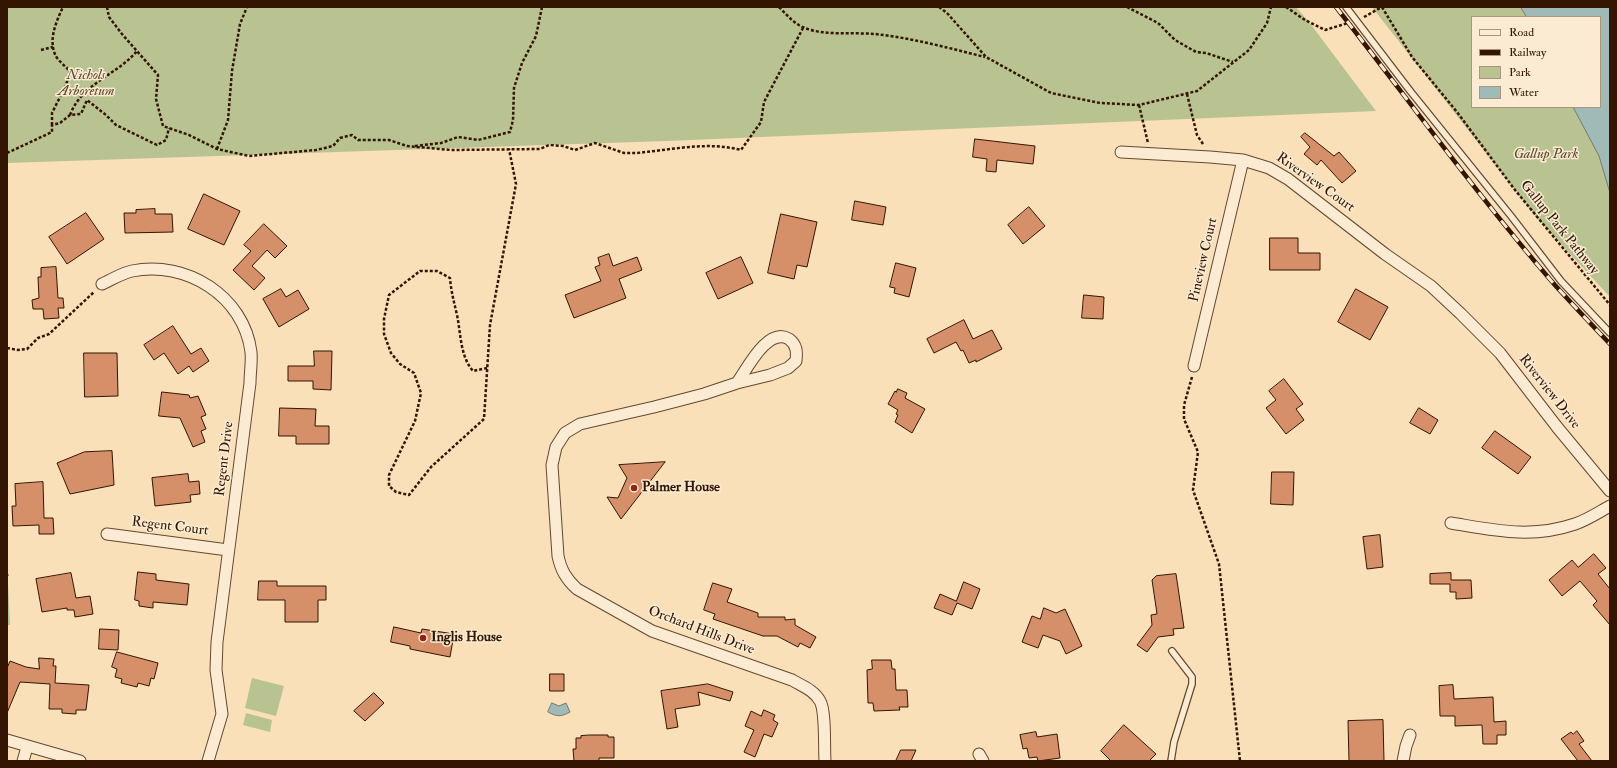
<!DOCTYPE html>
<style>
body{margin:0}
#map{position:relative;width:1617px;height:768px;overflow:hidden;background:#f9e0b9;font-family:"IM FELL Double Pica",serif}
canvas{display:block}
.frame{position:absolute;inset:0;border:8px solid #331501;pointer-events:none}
.legend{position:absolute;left:1471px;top:16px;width:130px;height:92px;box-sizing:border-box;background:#fbebd2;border:1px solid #ab957e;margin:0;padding:5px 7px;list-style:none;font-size:12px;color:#331501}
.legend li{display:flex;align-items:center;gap:8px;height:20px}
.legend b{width:20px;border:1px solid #ab957e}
</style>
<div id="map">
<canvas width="1617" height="768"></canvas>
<div class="frame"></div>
<ul class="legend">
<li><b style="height:5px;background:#fbebd2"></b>Road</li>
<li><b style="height:5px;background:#331501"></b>Railway</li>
<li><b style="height:11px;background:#b9c392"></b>Park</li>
<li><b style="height:11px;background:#a0bbb7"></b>Water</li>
</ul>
</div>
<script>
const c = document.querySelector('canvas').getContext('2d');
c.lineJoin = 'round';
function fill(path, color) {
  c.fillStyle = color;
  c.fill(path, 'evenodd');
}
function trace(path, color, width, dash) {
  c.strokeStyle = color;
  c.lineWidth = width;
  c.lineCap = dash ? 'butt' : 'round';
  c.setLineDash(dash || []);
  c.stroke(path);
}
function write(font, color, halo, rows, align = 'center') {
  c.font = font + ' "IM FELL Double Pica",serif';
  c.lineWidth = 3;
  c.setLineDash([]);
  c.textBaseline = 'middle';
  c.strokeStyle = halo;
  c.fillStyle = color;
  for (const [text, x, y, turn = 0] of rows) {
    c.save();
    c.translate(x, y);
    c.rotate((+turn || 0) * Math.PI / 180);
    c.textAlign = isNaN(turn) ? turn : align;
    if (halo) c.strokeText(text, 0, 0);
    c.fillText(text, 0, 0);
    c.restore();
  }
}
fill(new Path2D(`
 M7 7H1296L1309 22 1376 111 667 141 7 163Z
 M1372 7H1521L1527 17H1472V107H1573L1599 156 1610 193V297L1536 217Z
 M7 560 10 625H7Z
 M252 678 284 686 276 716 245 708Z
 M246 713 272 720 270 732 243 725Z`), '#b9c392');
const water = new Path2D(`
 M1521 7H1610V193L1599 156 1573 107H1600V17H1527Z
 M552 703 559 706 566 703 570 712C561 717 557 717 548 712Z`);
fill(water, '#a0bbb7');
trace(water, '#74796e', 1);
const building = new Path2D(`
 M1305 133 1334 156 1339 152 1356 171 1342 183 1321 160 1317 165 1304 154 1310 147 1301 137Z
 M975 139 1035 146 1033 164 997 160 996 172 986 171 987 159 973 157Z
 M204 194 240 211 224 245 188 229Z
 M855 201 886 207 883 225 852 220Z
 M1029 207 1045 226 1023 244 1008 225Z
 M155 209V214H172L173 232 125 233 124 213H136V210Z
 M86 213 104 239 67 264 49 237Z
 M781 214 817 222 807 267 797 265 794 279 768 273Z
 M264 224 287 246 275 258 267 250 252 266 265 278 254 290 233 270 251 251 244 245Z
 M1270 238H1298V253H1320V270H1270Z
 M609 254 613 266 637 257 642 270 619 279 626 298 574 318 565 295 601 281 595 267 600 265 598 258Z
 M741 257 753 283 718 299 706 273Z
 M896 263 916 268 909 297 894 293 895 288 890 287Z
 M56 267 58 298H63L64 308H58L59 318 44 319 43 309H33L32 300 39 298 38 277H41V268Z
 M281 289 286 297 298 290 309 309 279 327 263 299Z
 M1356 289 1388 307 1370 340 1338 322Z
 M1084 295 1104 297 1103 319 1082 318Z
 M964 320 973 339 992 330 1002 349 976 362V360L969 363 963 350 961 351 956 342 934 353 927 339Z
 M173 326 191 354 201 348 209 361 193 372 189 366 178 374 164 353 154 360 144 345Z
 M314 351H332L331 390 313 389V381H288V366H314Z
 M84 353H117L118 396 85 397Z
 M1284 379 1303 404 1296 409 1304 420 1286 434 1266 408 1276 400 1269 391Z
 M898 389 907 393 905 398 925 409 912 433 895 422 898 415 896 414 898 410 888 404 895 391 896 392Z
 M162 392 189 395 190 398 198 396 206 415 201 417 206 429 201 431 205 442 193 447 180 418 159 416Z
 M280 408 316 409 315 426H329V444H296V436H279Z
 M1419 408 1438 420 1430 434 1410 423Z
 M1495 431 1531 457 1518 474 1482 448Z
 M112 451 114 485 70 494 57 463 84 452Z
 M665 462 621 519 607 497 618 498 627 478 619 465Z
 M1272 472H1294L1293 505 1271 504Z
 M188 474 189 482 199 481 200 494 190 495 191 502 155 506 152 478Z
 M43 482 44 518H53L54 534H39V525L13 526 12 506H16L15 484Z
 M1380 535 1383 567 1367 569 1363 537Z
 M1594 554 1606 568 1598 574 1610 589V625L1593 605 1597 601 1580 581 1562 596 1549 580 1572 560 1578 567Z
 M138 572 156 574V580L189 584 187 605 153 602V608L139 606V601L135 600Z
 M71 573 76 598 90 596 93 614 75 617 74 610H67V608L42 612 36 579Z
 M1451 573V580H1471L1472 598 1456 599V592H1450V584H1430V574Z
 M1176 574 1184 628 1173 629 1174 635 1158 637 1147 652 1137 645 1152 625 1151 615 1157 614 1152 580 1156 576Z
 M259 581H277V586H326V600H318V622H285V600H258Z
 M964 582 980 589 972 609 957 603 952 615 934 608 940 594 956 601Z
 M713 583 732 589 727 602 758 613V617H785V620L795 619V625L816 637 810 648 800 643 798 647 777 636H763L713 619 715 614 704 610Z
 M1044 608 1056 613 1065 609 1082 646 1066 654 1060 641 1043 635 1038 648 1022 642 1032 616 1040 619Z
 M394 627 421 633 422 629 454 634 450 657 410 649V646L391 642Z
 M100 629 119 630 118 650 99 649Z
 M117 652 158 663 154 679 151 678 149 686 138 683 137 687 121 683 122 679 115 677 117 669 112 667Z
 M39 658 54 659 53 666H56L55 683 89 685 86 710H76V714L62 713V709H49L50 684 20 682 7 713V668L10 661 26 667 39 669Z
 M872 660H891L892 669H895L896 690H907L908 707H899L900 710 874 711 873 703H868L867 670 872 669Z
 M550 674H564V691H550Z
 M708 684 733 692 730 701 698 692 700 705 675 709 678 727 667 729 661 691Z
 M1453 685 1454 699 1493 697 1494 722 1506 721V735H1497V744H1483L1482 725 1455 726V716H1440L1439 686Z
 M374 693 384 703 365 721 354 711Z
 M764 710 775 715 773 720 778 723 772 737 764 734 755 757 744 752 754 730 745 726 751 711 761 716Z
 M1383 720 1384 761H1349L1348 721Z
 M1124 725 1156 754 1149 761H1111L1101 751Z
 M1577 731 1584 741 1579 744 1592 761H1578L1561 739 1571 732 1573 734Z
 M1036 732 1037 737 1057 734 1060 758 1038 761 1037 757 1029 758 1027 748 1023 749 1020 735Z
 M590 735H608V737H614V758H599V761H574L573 749H576V738H581V736Z
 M901 750H916L911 761H896Z`);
fill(building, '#d58f69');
trace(building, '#331501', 1);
const service = new Path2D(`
 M1346 7 1411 92 1511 216 1561 281 1610 333
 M1171 761 1174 742 1192 684V677L1172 651`);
const minor = new Path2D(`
 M1121 152 1210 157 1243 160 1269 168 1288 179 1385 254 1431 286 1461 314 1500 353 1557 427 1610 491
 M102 284C111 280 122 273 132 271 186 260 244 296 251 352 252 362 250 373 250 383L217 642 216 670 222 714 208 761
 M1194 366 1243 160
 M737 383C747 369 768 326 789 339 797 345 797 352 796 361L788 368 770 375 737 383 704 394 654 407 580 424 565 433 556 447 552 465 558 556C561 570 566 579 577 589L652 631 792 680C802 686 814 690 820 701 826 711 824 748 825 761
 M1451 523C1494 530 1531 539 1575 524 1587 520 1599 512 1610 506
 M107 534 228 550
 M7 740 80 761
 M979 754 983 761
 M23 761 27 747
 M1403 761 1406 746 1410 735`);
trace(service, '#64482f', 8);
trace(minor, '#64482f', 13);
trace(new Path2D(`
 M107 7 109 17 122 34 158 75 156 99 163 126 189 135 217 149 249 156 316 150 333 146 340 138 352 135 358 140H389L407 146 451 150 540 149 549 145 563 146 575 150 595 143 624 153H636C671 150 707 141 741 150L761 122 764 102 803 28
 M779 7C787 15 794 24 805 28 825 36 852 32 875 34 912 38 949 48 985 57
 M939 7 947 13 986 57 1051 93 1100 103 1139 105 1197 91 1249 50 1267 23 1271 7
 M1127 7 1158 23 1175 40 1196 52 1206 53 1233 62
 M1286 7 1305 20 1325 30 1348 23
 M1382 7 1412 57 1457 112 1515 190 1610 305
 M1364 17 1382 7
 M41 50 53 47
 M1187 94 1197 135 1203 144
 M1139 105 1148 143
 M70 115C82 83 117 75 137 51
 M52 125V113L66 85 70 71C66 67 61 63 57 58 47 42 56 22 63 7
 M415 146 441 143 458 137 478 140 510 132 513 120 514 88 522 63 536 36 542 7
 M217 149 228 120 232 71 240 24 247 7
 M7 153 52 132V125L60 123 70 115 81 114 87 100 106 115 116 125 157 145 166 140 169 128
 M7 348 18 350 27 349 38 338 49 334 94 292
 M487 368 473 371C460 356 461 334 457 315 454 302 451 291 450 278L437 271H420L389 295 384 319V334L391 353 400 364 414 373 421 393 415 421 389 475V486L396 492 409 495 431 467 484 419 490 325 516 184 509 149
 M1192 377 1184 405V419L1198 452 1193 490 1219 564 1240 761
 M7 575 8 576`), '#331501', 2.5, [3, 2]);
trace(service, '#fbebd2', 5.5);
trace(minor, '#fbebd2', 11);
const rail = new Path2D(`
 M1336 7C1408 99 1477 195 1554 284 1572 304 1591 324 1610 344`);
trace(rail, '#331501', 4.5);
trace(rail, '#fbebd2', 3, [9]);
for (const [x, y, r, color] of [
 [634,488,4,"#8f2418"],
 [423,638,4,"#8f2418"]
]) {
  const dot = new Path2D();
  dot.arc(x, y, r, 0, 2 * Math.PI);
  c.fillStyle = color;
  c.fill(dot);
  trace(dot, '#fbebd2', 1.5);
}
write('italic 14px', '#5b492c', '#fbebd2', [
 ["Nichols",86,76],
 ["Arboretum",86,92],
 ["Gallup Park",1546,155]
]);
write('14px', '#331501', '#fbebd2', [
 ["Riverview Court",1315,183,35],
 ["Gallup Park Pathway",1559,228,51],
 ["Pineview Court",1204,260,-77],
 ["Riverview Drive",1549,392,52],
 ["Regent Drive",225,459,-83],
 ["Regent Court",170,527,7],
 ["Orchard Hills Drive",701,631,21]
]);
write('bold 14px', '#331501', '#fbebd2', [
 ["Palmer House",642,488],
 ["Inglis House",431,638]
], 'left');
</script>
